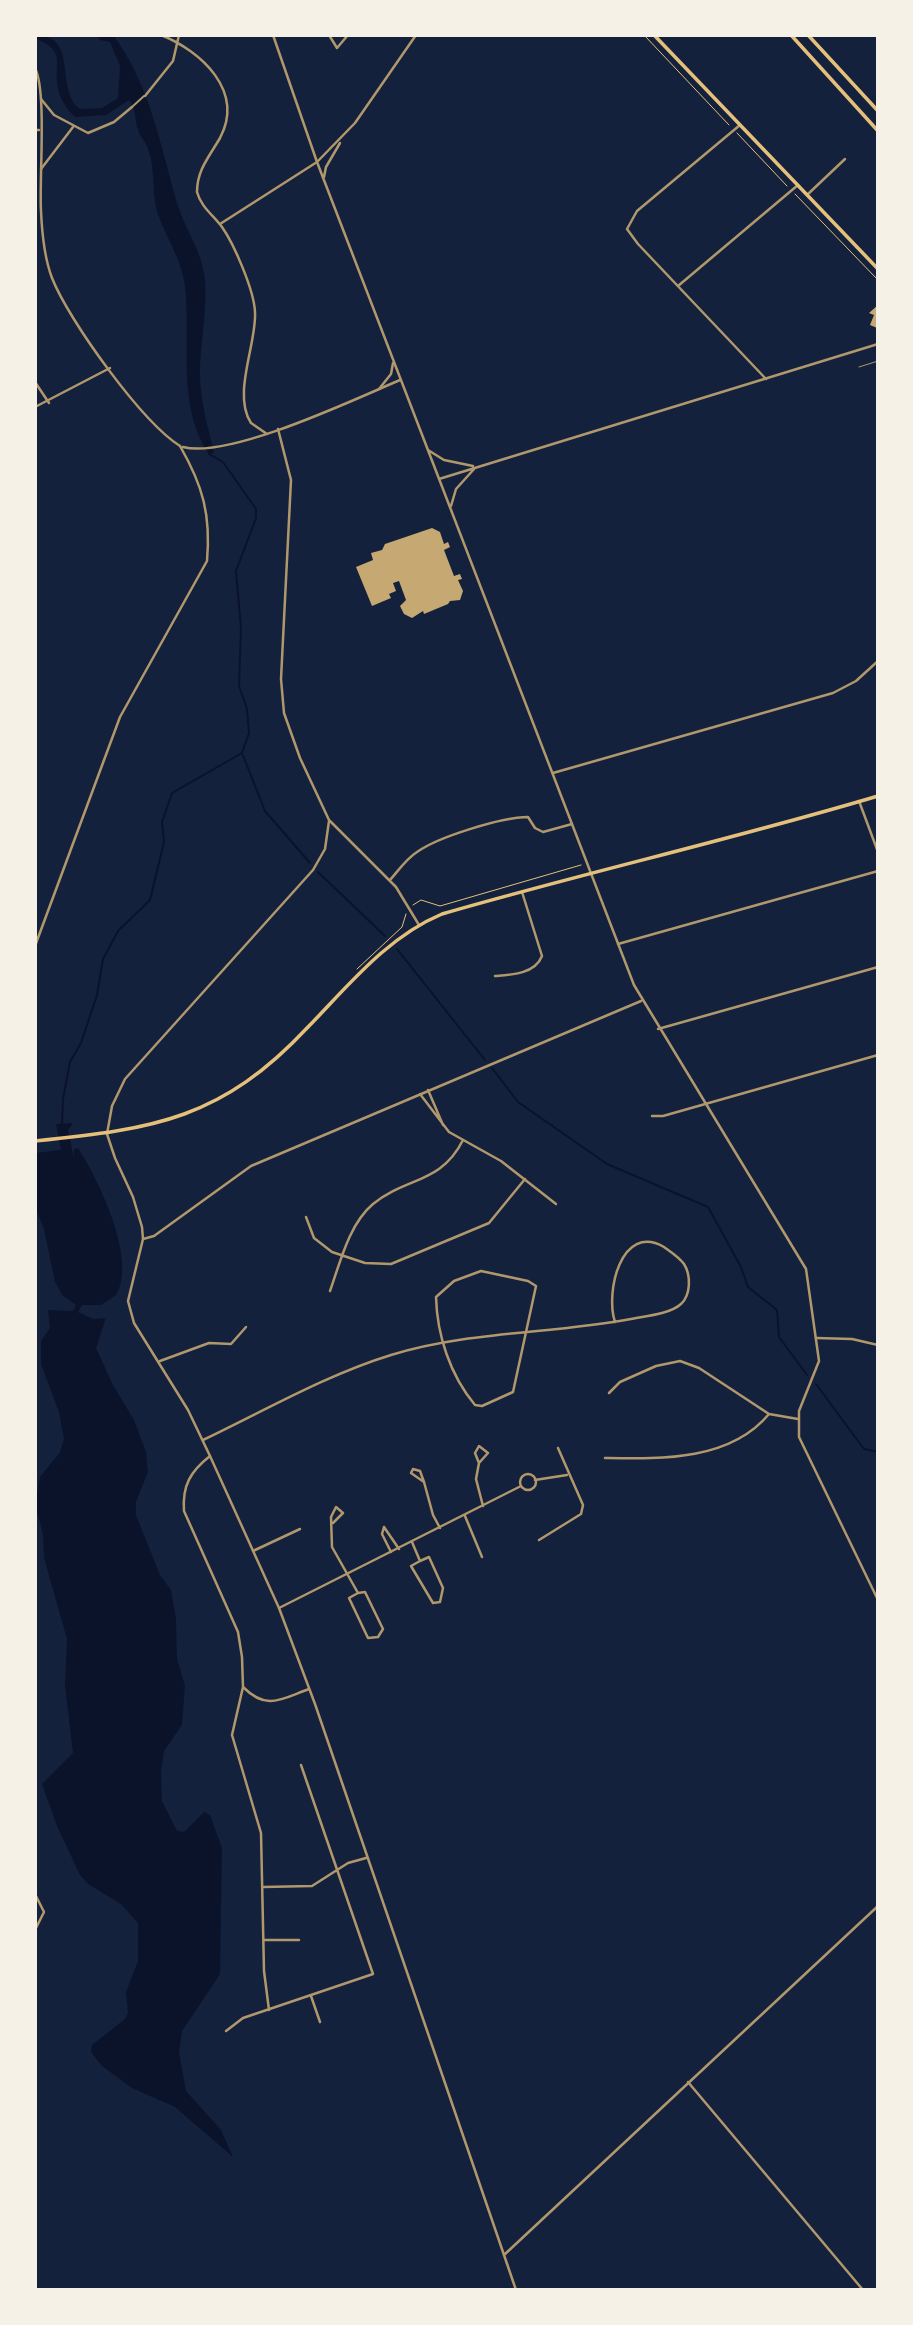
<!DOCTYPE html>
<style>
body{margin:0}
#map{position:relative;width:913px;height:2325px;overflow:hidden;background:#14213d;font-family:Montserrat,sans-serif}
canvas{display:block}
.frame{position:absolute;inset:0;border:37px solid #f6f1e7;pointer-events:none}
</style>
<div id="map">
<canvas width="913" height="2325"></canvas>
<div class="frame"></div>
</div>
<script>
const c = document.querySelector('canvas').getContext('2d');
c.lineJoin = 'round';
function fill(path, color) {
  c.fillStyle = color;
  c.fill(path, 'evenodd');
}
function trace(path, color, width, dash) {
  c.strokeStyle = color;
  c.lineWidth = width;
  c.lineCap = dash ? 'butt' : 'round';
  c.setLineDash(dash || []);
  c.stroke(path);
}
fill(new Path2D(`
 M35 35C80 35 54 90 80 109L102 108 118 98 120 66 110 42 100 40 97 35H113C149 82 161 147 177 203 184 227 200 248 204 273 209 306 200 340 200 374 200 400 208 427 214 453L209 454C176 406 191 342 185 287 182 261 168 241 159 217 151 196 156 170 148 149 146 142 140 137 138 130 134 119 137 110 129 100L106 115 75 117C66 109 58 96 57 83 55 60 65 51 35 38Z
 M73 1123 68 1130 74 1158V1149L78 1148C98 1179 138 1260 116 1295L101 1305H82L78 1312 93 1319 106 1318 96 1348 113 1385 134 1420 146 1452 148 1472 136 1502V1515L160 1575 171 1590 176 1618 177 1659 185 1685 182 1725 164 1751 161 1772 162 1801 177 1831 184 1832 204 1812 210 1815 222 1848 220 1974 182 2031 179 2052 186 2091 221 2130 233 2157 175 2107 132 2088 102 2066 91 2052 92 2045 125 2019 128 2013 126 1992 138 1961V1923L121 1904 88 1884 80 1875 57 1826 42 1784 73 1753 65 1685 67 1639 44 1558 43 1534 35 1504 40 1477 60 1452 64 1439 59 1412 41 1364V1341L50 1328 48 1310 73 1311 76 1305 63 1296 55 1282 44 1229 35 1207V1153L61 1150 63 1159 56 1124Z`), '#0b132b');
trace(new Path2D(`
 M242 753 265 811 310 863
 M318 872 385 936
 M397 949 485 1060
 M492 1068 518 1102 607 1164 708 1207 741 1267 748 1287 777 1310 779 1337 807 1375
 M62 1124 63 1099 70 1062 81 1043 97 995 103 959 118 931 150 900 164 842 162 822 172 793 242 753 249 733 247 709 239 686 241 628 236 571 256 518V509L223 462 209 454
 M816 1384 864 1449 878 1452`), '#0b132b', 2);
fill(new Path2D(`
 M878 305V325L877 328 870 325 874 315 869 313Z
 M432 528 440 532 444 544 448 542 450 547 444 550 454 576 460 574 462 579 458 580 463 591 460 600 450 601 448 604 424 614 423 611 412 618 404 614 400 606 406 600 399 581 393 583 396 591 389 594 391 598 372 606 356 567 373 560 371 553 382 550 385 544Z`), '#c6a872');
trace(new Path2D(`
 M644 35 729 125
 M737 133 787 186
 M795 194 878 280
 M413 905 421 900 440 906 581 865
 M357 969 402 927 406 914`), '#e5c07b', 1);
trace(new Path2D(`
 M859 367 878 361`), '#b1986c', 1);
trace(new Path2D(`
 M132 107 144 96`), '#b1986c', 2);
trace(new Path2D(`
 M161 35C201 51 245 91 220 138 209 157 197 170 197 192 201 207 213 215 222 227 234 244 254 290 255 312 257 343 232 394 251 423L267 434
 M329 35 337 48 348 35
 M145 96 173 61 179 35
 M41 99 54 115 88 133 114 122 132 107
 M740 125 637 211 627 229 638 244 766 379
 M35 130H39
 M41 169 73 127
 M807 195 845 159
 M220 224 317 162 273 35
 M678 286 798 185
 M35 382 49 403
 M35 407 110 368
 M278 429 291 480 281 679 284 713 300 758 329 820 396 887 419 925
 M183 447C229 459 353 400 400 380
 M553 773 833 693 856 681 878 661
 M859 801 878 852
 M390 880C398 871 406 859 417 852 438 837 502 817 528 817L535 828 543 832 572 824
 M618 944 878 871
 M35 946 120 717 207 561C211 515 203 486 180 446
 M495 976C511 975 535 974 542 956L522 892
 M658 1029 878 967
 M428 1090 443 1125
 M420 1094 449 1132 501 1161 556 1204
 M652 1116H663L878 1055
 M107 1134 112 1106 125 1079 313 870 325 849 329 821
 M306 1217 314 1238 332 1252 365 1263 391 1264 489 1223 525 1179
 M143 1239 154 1236 251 1166 641 1001
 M481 1271 528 1281 536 1286 513 1392 482 1406 475 1405C450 1375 437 1335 436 1297L454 1281Z
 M330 1291C340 1263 349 1224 373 1204 406 1177 441 1184 463 1140
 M816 1338 852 1339 878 1345
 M160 1361 209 1343 231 1344 246 1327
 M609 1393 620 1382 656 1366 680 1361 699 1368 769 1414 798 1419
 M203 1440C264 1411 326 1375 391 1355 468 1331 552 1334 631 1319 646 1316 670 1314 681 1304 691 1295 691 1275 684 1264 679 1257 671 1252 664 1247 621 1222 605 1293 615 1322
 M210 1456C191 1471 182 1485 184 1511L238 1632 242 1657 243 1687 232 1735 261 1833 264 1971 269 2010
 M605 1458C661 1459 730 1461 769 1414
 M479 1463 488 1453 479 1446 475 1453 479 1463 476 1479 483 1506
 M520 1482a8 8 0 1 1 16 0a8 8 0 1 1-16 0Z
 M535 1480 567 1475
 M424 1482 420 1471 413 1469 411 1473 424 1482 433 1515 440 1528
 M465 1516 482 1557
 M333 1523 343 1513 336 1507 331 1517 332 1547 358 1593 349 1598 368 1638 378 1637 383 1629 365 1592 358 1593
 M539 1540 581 1514 583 1505 558 1448
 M412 1542 420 1561 429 1557 443 1588 440 1602 433 1603 411 1566 420 1561
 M253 1551 300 1529
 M391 1552 382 1534 384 1527 399 1549
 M279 1608 521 1486
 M243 1687C267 1711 281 1699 309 1689
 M263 1887 312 1886 348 1863 366 1858
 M35 1894 44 1912 35 1930
 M264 1940H299
 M311 1996 320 2022
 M226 2031 243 2018 373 1974 301 1765
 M688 2082 863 2290
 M167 2290H168`), '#b1986c', 2.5);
trace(new Path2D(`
 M416 35 355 123 317 162 634 985 806 1269 819 1361 799 1411V1437L878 1600
 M35 68C47 91 39 180 41 211 42 234 44 257 52 278 69 321 142 422 180 446
 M324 177 326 167 340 143
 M379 389 391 374 393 363
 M428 450 444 460 473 466
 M439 479 878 344
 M451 506 456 489 475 468
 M107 1134 115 1158 133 1197 142 1227 143 1239 128 1301 134 1323 188 1410 210 1456 279 1608 315 1704 516 2290
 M504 2255 878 1906`), '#b1986c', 2.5);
trace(new Path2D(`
 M654 35 878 269
 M35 1141C155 1129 222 1119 308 1027 349 985 387 937 442 914 587 872 734 839 878 796`), '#e5c07b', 3.5);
trace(new Path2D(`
 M791 35 878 131
 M808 35 878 111`), '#e5c07b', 3.5);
</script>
